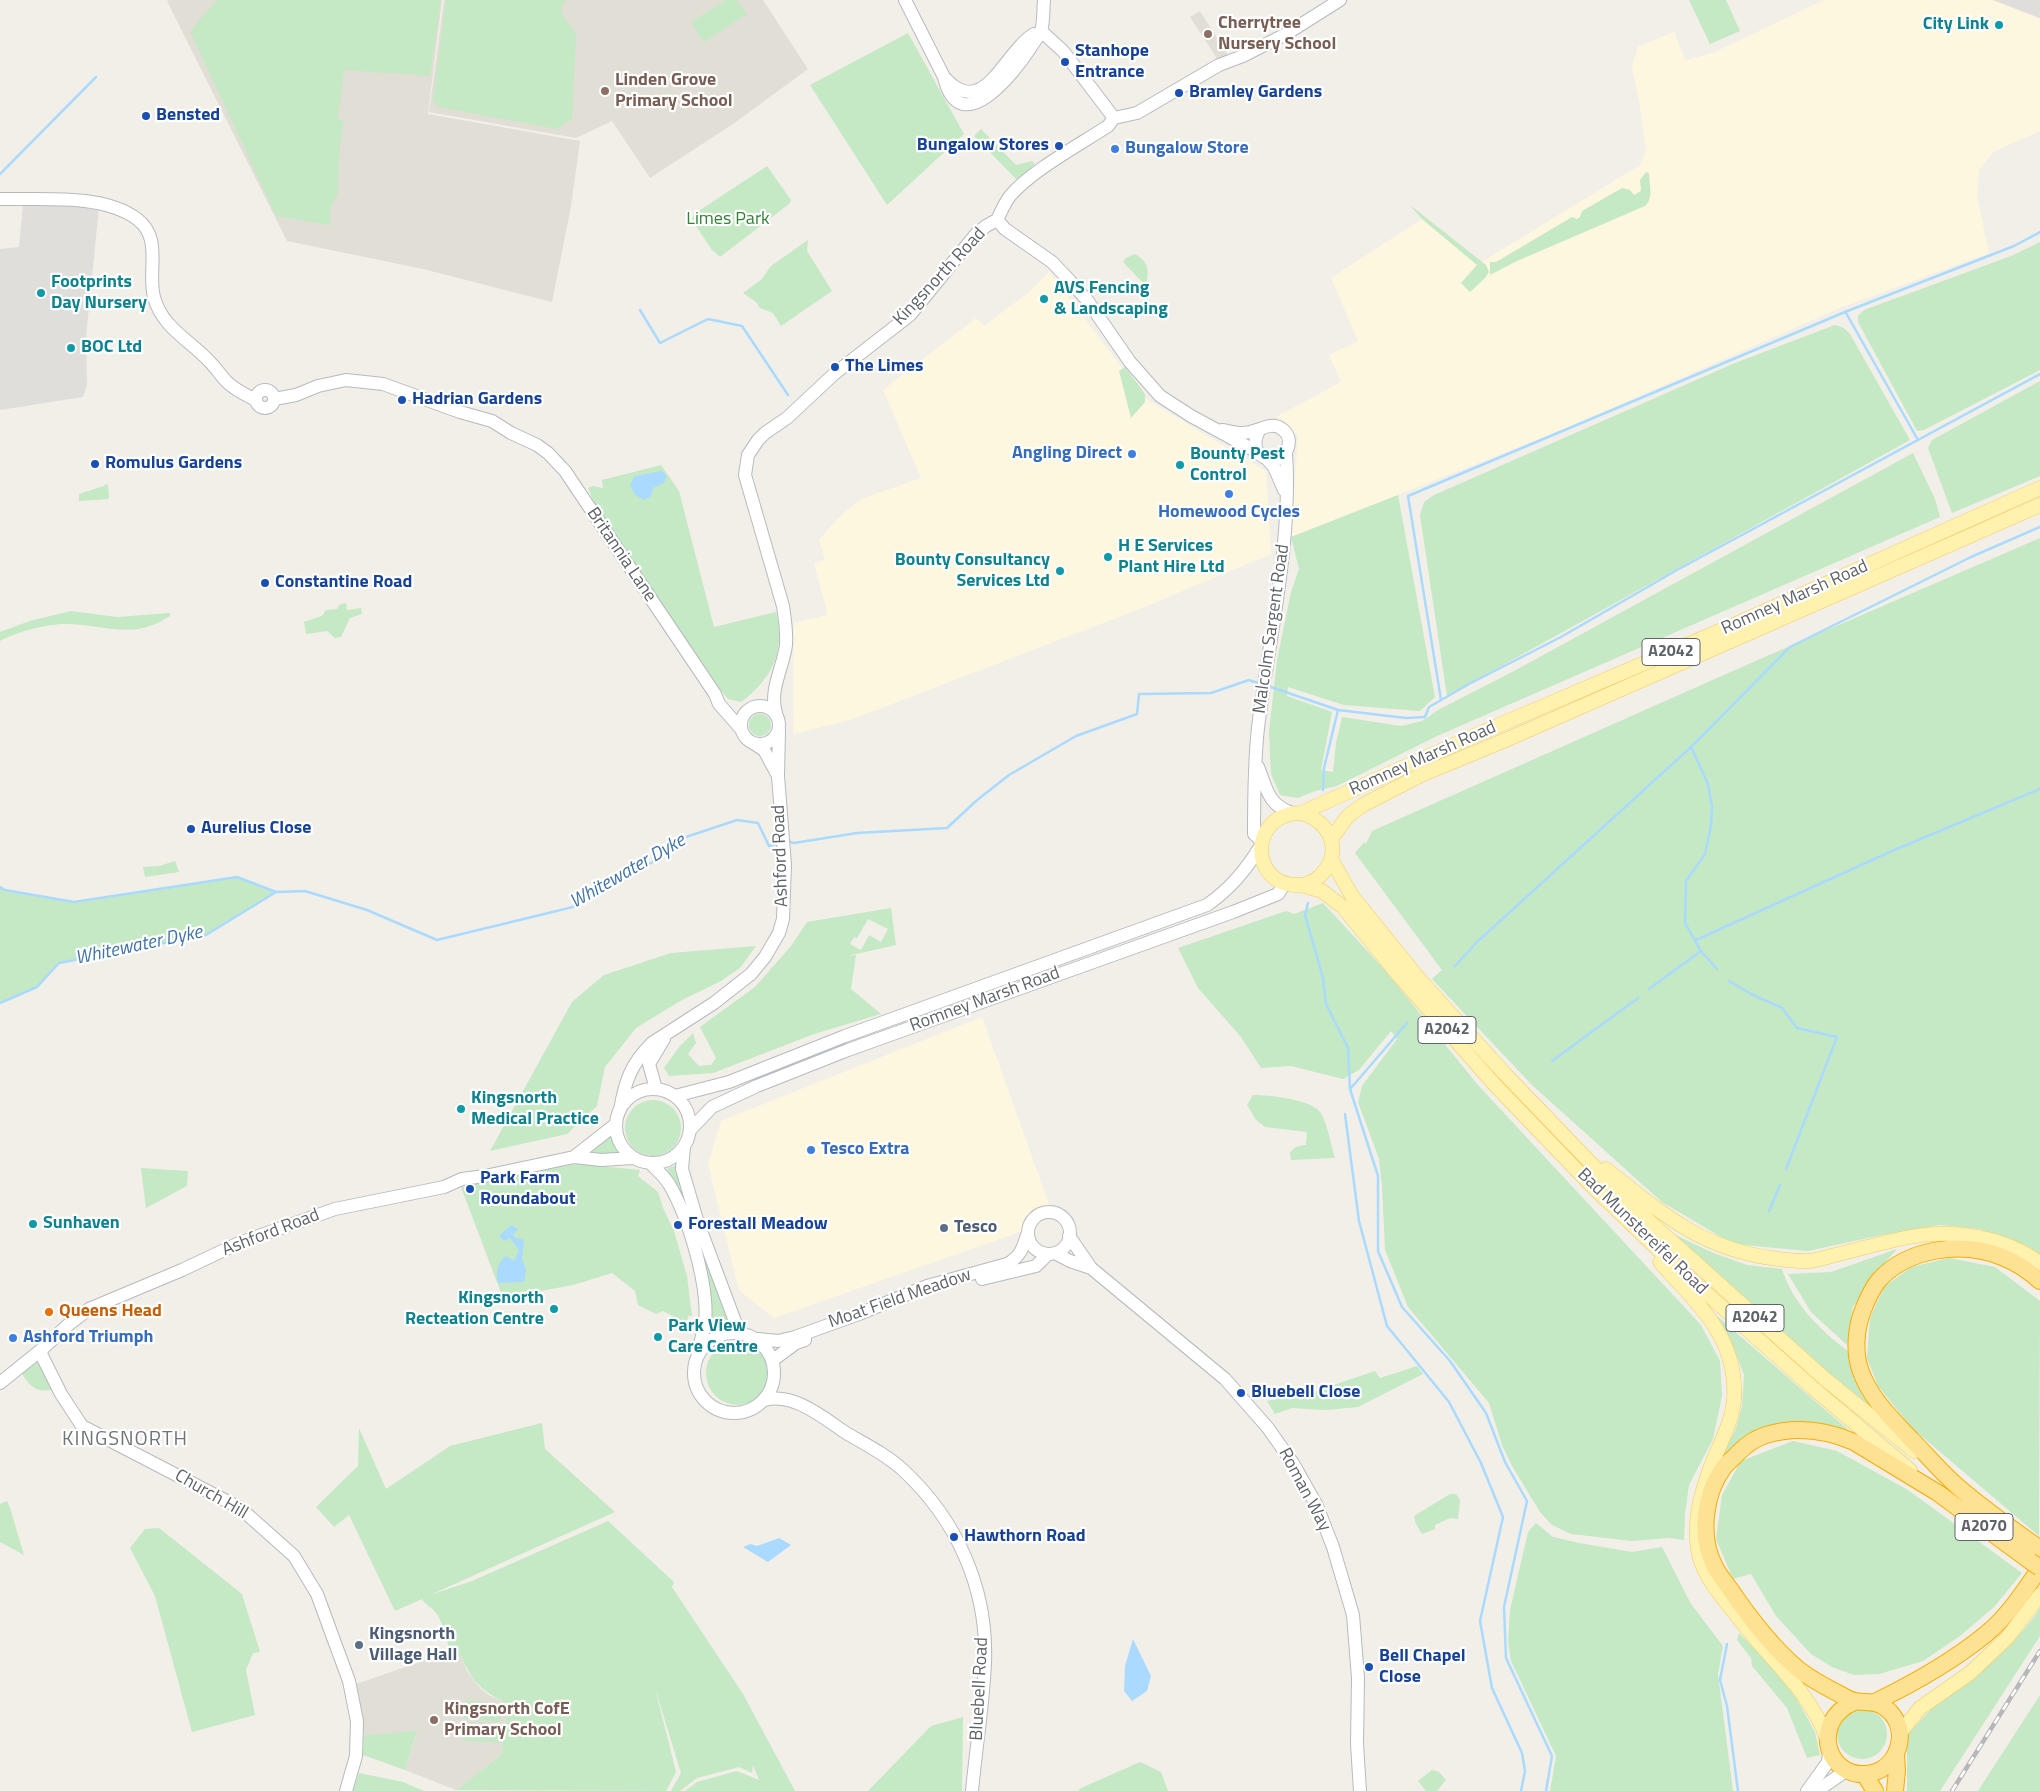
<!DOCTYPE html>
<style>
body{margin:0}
canvas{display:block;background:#f1efe8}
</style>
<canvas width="2040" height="1791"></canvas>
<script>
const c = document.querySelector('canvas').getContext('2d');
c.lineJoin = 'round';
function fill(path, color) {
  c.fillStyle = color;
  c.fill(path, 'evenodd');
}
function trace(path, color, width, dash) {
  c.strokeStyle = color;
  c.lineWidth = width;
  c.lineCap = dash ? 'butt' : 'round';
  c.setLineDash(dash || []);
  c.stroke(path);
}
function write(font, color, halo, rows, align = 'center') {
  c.font = font + ' "Titillium Web",sans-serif';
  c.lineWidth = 4.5;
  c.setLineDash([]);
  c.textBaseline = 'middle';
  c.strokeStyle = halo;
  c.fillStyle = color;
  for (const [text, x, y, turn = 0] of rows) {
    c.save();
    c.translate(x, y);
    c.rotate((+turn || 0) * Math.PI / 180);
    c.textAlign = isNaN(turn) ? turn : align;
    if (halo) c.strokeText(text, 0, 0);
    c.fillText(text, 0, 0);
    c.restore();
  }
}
fill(new Path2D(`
 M1824 0H1992L2040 19V131L1993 152 1979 170 1977 196 1989 253 1840 308 1562 430 1291 537 1298 436 1276 417 1341 382 1329 355 1358 341 1331 278 1422 219 1477 265 1640 165 1646 151 1639 100 1632 66 1638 47 1674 32 1685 60 1690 59 1713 53Z
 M1049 272 1146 399 1266 471 1271 554 1137 610 853 719 793 734 794 623 828 615 814 563 825 560 819 540 838 518 861 499 921 478 883 390 976 318 984 326 1028 293Z
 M982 1017 1050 1207 1020 1232 774 1318 739 1290 708 1164 721 1121Z`), '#fef7e0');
fill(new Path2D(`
 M1993 0H2040V18Z
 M23 204 99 207 86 337 87 385 83 397 0 410V249L19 247Z`), '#e0deda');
fill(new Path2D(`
 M169 0H442L428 114 580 141 571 206 552 302 423 269 287 241 167 1Z
 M444 0H763L808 69 733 124 650 178 612 121 576 138 429 112Z
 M1200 11 1228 55 1218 60 1190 17Z
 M449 1652 461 1656 467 1671 480 1688 489 1695 508 1704 501 1755 456 1790 405 1770 417 1732 364 1735 356 1684Z`), '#e1ded6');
fill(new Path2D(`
 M217 0H441L430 76 344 70 338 119 344 120 339 152 338 192 331 207 330 225 276 216 190 31Z
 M446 0H566L561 6 563 16 576 33 572 119 557 129 439 107 433 100Z
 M726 0H737L747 14 704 42 691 22Z
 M1689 0H1726L1740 31 1710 44Z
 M908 33 964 134 887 205 810 85Z
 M981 129 1016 165 1032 161 1035 164 1017 180 974 136Z
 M767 166 791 200 789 204 720 257 712 250 692 220 694 214Z
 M1646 172 1649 173C1649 184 1654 198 1645 206L1517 261 1490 275V262H1496L1572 217 1577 219 1580 217 1582 211 1622 188 1630 190 1634 195 1641 191 1640 180Z
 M1410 205 1486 265 1489 272 1485 278 1470 292 1461 283 1477 265 1422 219Z
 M808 240 807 251 832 291 781 326 773 313 760 308 756 302 743 293 761 280 771 266Z
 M2040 242V370L1924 430 1917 431 1858 322V316L1864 310 2011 256Z
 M1135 254C1147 261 1149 268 1147 281L1144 284 1123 262 1126 258Z
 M1835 325 1844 328 1850 334 1910 440 1447 696 1420 515 1424 502 1434 495 1735 363Z
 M1125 367 1140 387 1145 395V402L1131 418 1119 371Z
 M2040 381V476L1952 513 1928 448 1932 440Z
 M1913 453 1935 499 1940 517 1437 736 1337 786 1315 791 1298 798 1280 795 1271 774 1269 732 1277 660 1291 592 1299 569 1291 537 1398 495 1435 697 1420 711 1344 705 1288 687 1287 696 1332 712 1321 770 1333 772 1336 743 1342 717 1401 726 1422 721 1438 710 1514 671Z
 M661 465 679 491 714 627 776 612C786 651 772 679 741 702L728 699 722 692 597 509 588 488 593 486 603 488 602 480Z
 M106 484 108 485 109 499 79 501V494L104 486Z
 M2040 538V1255L2031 1248 1980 1229 1940 1225 1877 1236 1808 1251 1733 1244 1662 1202 1532 1085 1432 979 1442 970 1355 853 1364 842 1366 844 1372 831 1760 659Z
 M346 603 347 610 361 608 362 614 350 618 341 637 335 638 327 631 306 634 304 622 322 616 326 610 337 609 339 605Z
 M71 611 117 617 170 613V616C164 619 157 624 150 626 125 635 96 625 70 624 49 623 18 631 0 641V632L30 621Z
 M749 725a11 11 0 1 1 22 0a11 11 0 1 1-22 0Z
 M175 861 179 872 145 877 143 867 159 866Z
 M237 877 276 892 206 935 59 963 37 987 0 1003V887L5 890 74 902Z
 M1323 903 1384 969 1477 1084 1701 1325 1720 1361 1722 1396 1713 1439 1689 1485 1685 1514 1684 1540 1668 1538 1632 1541 1571 1534 1552 1525 1540 1512 1512 1466 1502 1445 1489 1403 1408 1307 1385 1250 1382 1186 1379 1159 1358 1102 1362 1086 1397 1039 1391 1031 1359 1070 1343 1079 1291 1066 1261 1068 1241 1037 1198 988 1178 948 1286 911 1294 914Z
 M891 908 896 945 847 956 856 955 851 989 881 1014 814 1034 713 1073 669 1076 664 1068 680 1046 693 1033 696 1043 688 1054 699 1066 711 1065 716 1058 700 1027 755 987 791 946 807 922ZM868 919 888 929 881 942 869 935 861 950 850 944 854 937 857 938Z
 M756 946 740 968 721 981 682 1000 636 1028 605 1067 597 1106 567 1134 490 1151 572 1002 604 975 671 953Z
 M1253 1095C1269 1095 1310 1099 1320 1112 1327 1121 1331 1146 1335 1158L1291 1160 1290 1153C1294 1146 1299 1146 1306 1145L1307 1132 1265 1127 1256 1120 1247 1105Z
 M625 1128a28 28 0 1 1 56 0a28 28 0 1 1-56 0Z
 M611 1134 620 1155H580Z
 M680 1163 734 1327 712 1334 711 1289 706 1268 679 1188 667 1169Z
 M579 1164 640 1170 638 1176 658 1192 663 1208 674 1231 687 1276 692 1316H688L687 1324 663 1311 656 1314 638 1305 635 1291 612 1273 573 1285 503 1298 461 1187 535 1169Z
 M141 1168 188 1171 187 1186 146 1208Z
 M1667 1231 1711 1252 1747 1265 1782 1269C1793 1304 1820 1330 1849 1352 1851 1377 1858 1389 1872 1409L1790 1343Z
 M1897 1249 1876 1273 1853 1307 1847 1345 1811 1312 1788 1274 1831 1272Z
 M1949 1258 1995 1267 2040 1301 2039 1536 1912 1428 1878 1386 1867 1358 1870 1318 1884 1287 1911 1267Z
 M1717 1316 1852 1433C1834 1428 1796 1418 1779 1423 1758 1428 1739 1442 1722 1456L1735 1431 1742 1406 1744 1375 1733 1346Z
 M706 1373a32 32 0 1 1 64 0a32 32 0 1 1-64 0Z
 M36 1363H39L54 1389C38 1394 30 1387 22 1374Z
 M1417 1366 1423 1374 1358 1407 1326 1410 1292 1408 1275 1414 1267 1401 1316 1391 1375 1371 1380 1378Z
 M542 1423 545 1449 615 1512 430 1595 472 1581 608 1521 674 1582 672 1587 743 1694 795 1791H685L697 1782 737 1771 759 1780 753 1765 752 1773 739 1767 697 1778 680 1791H671L681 1773 655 1688 676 1772 666 1791 456 1790 501 1755 508 1704C483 1692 472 1682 461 1656L449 1652C449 1643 442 1620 436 1613 432 1607 426 1606 422 1599L395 1611 349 1515 334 1527 316 1507 358 1466 359 1428 386 1489 450 1446Z
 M1793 1441 1837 1451 1908 1490 2022 1573 1994 1607 1960 1636 1923 1661 1879 1674 1854 1675 1832 1667 1811 1654 1776 1616 1751 1574 1733 1579 1716 1539 1722 1495 1741 1461Z
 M1450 1494H1456L1460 1500 1458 1519 1450 1518 1435 1525V1529L1422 1534 1416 1524 1414 1516Z
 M7 1501 10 1508 24 1555 0 1542V1504Z
 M1536 1523 1553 1537 1579 1543 1632 1552 1662 1547 1691 1604 1723 1646 1718 1674 1733 1791H1550L1556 1756 1511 1661 1508 1642 1510 1610 1528 1532Z
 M159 1528 242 1594 260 1652 253 1653 246 1670 255 1715 192 1732 155 1596 130 1548 145 1529Z
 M2040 1608V1636L1940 1791H1907V1735C1917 1725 1926 1714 1936 1704 1970 1672 2015 1649 2040 1608Z
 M1739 1633 1788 1683 1815 1732 1820 1755 1807 1758 1787 1708 1752 1666 1751 1658 1737 1640Z
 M2040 1695V1791H1978Z
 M466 1700 502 1704 500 1722 464 1718Z
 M1837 1734a25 25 0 1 1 50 0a25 25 0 1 1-50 0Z
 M963 1717 962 1791H868L931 1726Z
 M464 1722 500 1725 499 1743 462 1740Z
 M417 1731 405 1770 363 1755 364 1735Z
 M1140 1762 1161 1772 1168 1791H1078L1081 1788Z
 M1432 1770 1439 1772 1446 1780 1437 1791H1426L1418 1781Z
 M359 1773 403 1782 424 1791H353Z`), '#c5e8c5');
fill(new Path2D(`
 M662 471 667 476 664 483 653 488 651 496 644 500 635 495 630 485 635 476Z
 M511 1225 518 1229 513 1235 514 1237 524 1240 522 1259 526 1270 524 1282 498 1283C495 1273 498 1262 506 1256L514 1261 519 1250 510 1238 505 1241 499 1236Z
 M779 1538 791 1545 768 1562 743 1547 750 1544 757 1546Z
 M1133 1639 1151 1676 1147 1691 1132 1701 1124 1691 1125 1666Z`), '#aadaff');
trace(new Path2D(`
 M0 174 96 77
 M640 310 660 343 708 319 742 326 788 395
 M1846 313 1918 440
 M1268 686 1338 710 1406 718 1425 717 1429 707 1469 684 1561 637 1677 570 2040 374
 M1441 700 1408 496 1845 312 2014 246 2040 232
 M1691 747 1708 784 1712 807 1711 826 1705 854 1686 881 1685 923 1701 951 1717 969
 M1323 790 1324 768 1338 710
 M787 841 794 843 857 833 947 828 976 801 1009 775 1076 736 1137 714 1139 694 1211 693 1249 680 1260 684
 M0 887 5 890 74 902 237 877 276 892
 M1308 903 1305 915 1323 978 1326 1004 1348 1048 1350 1089 1378 1176V1251L1402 1307 1450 1361 1486 1413 1505 1462 1527 1501 1504 1607 1506 1658 1552 1756 1546 1791
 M1696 940 1892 851 2040 789
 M1455 966 1477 942 1691 747 1790 647 1971 557 2040 527
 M1729 981 1751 994 1782 1008 1797 1028 1837 1037 1786 1169
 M1649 989 1701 951
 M0 1003 37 987 59 963 206 935 276 892 305 891 367 910 437 940 573 907 604 887 653 862 683 838 737 820 758 823 769 846 779 843
 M1552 1061 1638 998
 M1351 1088 1407 1023
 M1345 1114 1359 1221 1387 1326 1449 1402 1481 1463 1503 1517 1480 1621 1492 1688 1522 1753 1525 1771 1521 1791
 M1769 1211 1780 1185
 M1727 1644 1720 1680 1727 1706 1738 1791`), '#aadaff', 2.5);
const secondary = new Path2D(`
 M905 0 944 77C960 143 1015 72 1031 47 1034 42 1039 36 1041 31 1044 22 1043 9 1044 0
 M1041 31 1063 51 1114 118
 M946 79C984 120 1004 52 1034 34
 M0 199C40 200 103 193 137 219 163 238 147 271 154 297 162 328 190 340 210 362 216 368 221 376 227 382 235 390 246 395 256 400
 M997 220 1005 229 1052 262 1070 281 1087 300 1130 362 1160 396 1191 416 1259 453
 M256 399a9 9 0 1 1 18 0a9 9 0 1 1-18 0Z
 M274 399 296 395 318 386 346 380 383 384 460 412 492 421 511 433 537 445 548 453 565 471 715 694 719 704 741 729
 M1222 430C1229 431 1236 433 1242 433 1258 433 1270 420 1282 429 1297 439 1285 465 1268 459 1254 455 1253 441 1259 431
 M1267 459 1274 467 1284 490
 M741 725a19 19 0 1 1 38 0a19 19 0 1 1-38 0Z
 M776 713C769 690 783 668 786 645 787 632 785 619 783 606L745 475 748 455 758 440 765 433 787 418 834 374 910 315 976 234 986 226 997 220C1001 212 1004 204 1010 196 1031 171 1079 145 1108 126L1114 118 1137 113 1219 65 1243 56 1286 34 1340 0
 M753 743 764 750 778 776
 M1258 767C1267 789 1268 805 1292 813
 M1262 841 1254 834C1254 799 1254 763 1258 728 1269 636 1292 545 1286 453
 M656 1089 649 1064 664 1039
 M616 1126a37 37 0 1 1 74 0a37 37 0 1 1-74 0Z
 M675 1096 729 1082 845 1036 1207 905C1230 889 1245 871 1260 847
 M620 1110C625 1081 631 1064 652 1043L714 1003 751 974 765 957 779 933 783 919 785 865 778 776 779 730
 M691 1129 712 1107 757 1086 848 1050 1233 912 1278 894 1285 883
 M684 1147 682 1169 697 1220 739 1332
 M574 1157 616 1124
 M651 1164C657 1170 664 1176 669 1184 688 1216 709 1285 705 1323 703 1333 700 1343 698 1353
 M1028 1233a21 21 0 1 1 42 0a21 21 0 1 1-42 0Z
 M1069 1236 1091 1268 1225 1379 1268 1428 1294 1465 1317 1506 1333 1547 1353 1615 1358 1678 1357 1744 1360 1791
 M1055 1253 1070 1261 1091 1268
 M982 1279 1036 1266 1048 1254
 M694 1373a40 40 0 1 1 80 0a40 40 0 1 1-80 0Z
 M758 1339 778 1341 795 1337 859 1314 927 1286 1007 1264C1020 1257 1023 1248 1027 1235
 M41 1350 42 1356 61 1394 82 1426 240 1508 294 1556 317 1594 349 1681 357 1721 356 1756 346 1791
 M773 1360 796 1343 805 1340
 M0 1383 41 1350 68 1325 89 1309 182 1270 239 1243 335 1209 444 1187 462 1179 485 1176 574 1157 601 1160 633 1158
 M765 1400C793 1392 824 1418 846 1433 865 1444 887 1455 903 1470 957 1520 988 1589 985 1663 983 1706 976 1748 972 1791
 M1807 1791 1828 1762 1829 1750
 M1817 1791 1847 1770`);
const primary = new Path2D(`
 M1301 813C1330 821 1344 851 1321 875 1315 881 1306 885 1298 885 1249 886 1248 813 1301 813L1476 735 1736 624 2040 488
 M1331 839 1348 816 1363 805 1421 775 1508 739 2040 505
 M1331 859 1352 896 1419 979 1504 1073 1630 1204 1825 1379 1914 1451
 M1301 885 1322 891 1343 907 1401 978 1494 1084 1589 1183 1669 1260 1813 1388 1910 1470
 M1606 1169C1660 1212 1700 1248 1771 1258 1783 1260 1797 1261 1809 1261 1818 1260 1827 1257 1835 1255 1860 1249 1884 1242 1909 1237 1954 1229 2003 1236 2040 1263
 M1660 1262C1698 1305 1738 1337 1734 1400 1732 1421 1721 1442 1713 1461 1702 1490 1693 1518 1698 1549 1701 1573 1719 1593 1733 1611 1744 1625 1755 1639 1767 1652 1791 1679 1814 1704 1827 1738
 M1900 1733 1920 1708 1970 1673 2007 1638 2040 1595`);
const highway = new Path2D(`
 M2040 1281C2030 1272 2015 1262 2002 1257 1962 1241 1908 1248 1879 1280 1872 1288 1867 1300 1863 1310 1856 1328 1854 1351 1860 1369 1869 1397 1891 1418 1911 1439 1926 1454 1940 1471 1956 1485 1982 1508 2012 1529 2040 1549
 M1854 1702C1808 1722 1828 1783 1872 1773 1898 1767 1909 1733 1891 1713 1874 1695 1862 1707 1847 1698 1830 1689 1813 1681 1798 1669 1772 1647 1749 1617 1730 1589 1725 1582 1719 1575 1715 1567 1699 1537 1704 1494 1724 1467 1728 1462 1734 1458 1738 1453 1745 1446 1756 1438 1766 1435 1796 1426 1826 1430 1854 1442L1938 1493 2030 1561
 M1875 1702C1914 1683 1952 1662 1986 1634 2008 1616 2025 1590 2040 1568
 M1864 1774 1875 1791
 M1895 1791 1897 1770 1896 1755`);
trace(secondary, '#b6babf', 14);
trace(primary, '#f2c960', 15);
trace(highway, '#f9ab00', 18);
trace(secondary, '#fff', 12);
trace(primary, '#fff2af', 14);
trace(highway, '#fde293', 16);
const rail = new Path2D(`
 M1952 1791 2040 1651`);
trace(rail, '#b6b7b8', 4.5);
trace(rail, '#fff', 2.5, [8]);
const highwayBridge = new Path2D(`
 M2030 1561 2040 1568`);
trace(highwayBridge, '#f9ab00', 18, []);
trace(highwayBridge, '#fde293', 16);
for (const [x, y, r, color] of [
 [1999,25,5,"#0f9aa8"],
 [1208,34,5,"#8d6e63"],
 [1065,62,5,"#1a4fb4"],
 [605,91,5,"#8d6e63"],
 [1179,93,5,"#1a4fb4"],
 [146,116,5,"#1a4fb4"],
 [1059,146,5,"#1a4fb4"],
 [1115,149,5,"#3f7fe0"],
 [41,293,5,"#0f9aa8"],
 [1044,299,5,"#0f9aa8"],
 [71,348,5,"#0f9aa8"],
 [835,367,5,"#1a4fb4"],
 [402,400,5,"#1a4fb4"],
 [1132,454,5,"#3f7fe0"],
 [95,464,5,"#1a4fb4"],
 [1180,465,5,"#0f9aa8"],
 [1229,494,5,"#3f7fe0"],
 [1108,557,5,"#0f9aa8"],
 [1060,571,5,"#0f9aa8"],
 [265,583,5,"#1a4fb4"],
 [191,829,5,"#1a4fb4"],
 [461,1109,5,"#0f9aa8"],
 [811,1150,5,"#3f7fe0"],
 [470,1189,5,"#1a4fb4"],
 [33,1224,5,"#0f9aa8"],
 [678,1225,5,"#1a4fb4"],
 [944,1228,5,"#5c6f8a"],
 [554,1309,5,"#0f9aa8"],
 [49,1312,5,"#e8710a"],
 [658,1337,5,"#0f9aa8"],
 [13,1338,5,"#3f7fe0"],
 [1241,1393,5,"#1a4fb4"],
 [954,1537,5,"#1a4fb4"],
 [359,1645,5,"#5c6f8a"],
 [1369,1667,5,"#1a4fb4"],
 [434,1720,5,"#8d6e63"]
]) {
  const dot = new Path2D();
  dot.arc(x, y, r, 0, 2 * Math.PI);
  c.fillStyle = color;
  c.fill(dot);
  trace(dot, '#fff', 2);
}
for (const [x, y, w] of [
 [1671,652,58],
 [1447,1030,58],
 [1755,1318,58],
 [1984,1527,58]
]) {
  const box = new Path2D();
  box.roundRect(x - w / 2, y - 13.5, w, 27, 4);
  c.fillStyle = '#fff';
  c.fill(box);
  trace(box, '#5f6368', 1);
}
write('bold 16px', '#5f6368', null, [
 ["A2042",1671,652],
 ["A2042",1447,1030],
 ["A2042",1755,1318],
 ["A2070",1984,1527]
]);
write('bold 18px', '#785e54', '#fff', [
 ["Cherrytree",1218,24],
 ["Nursery School",1218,45],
 ["Linden Grove",615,81],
 ["Primary School",615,102],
 ["Kingsnorth CofE",444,1710],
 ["Primary School",444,1731]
], 'left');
write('bold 18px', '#0d838f', '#fff', [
 ["City Link",1989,25,"right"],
 ["Footprints",51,283],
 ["Day Nursery",51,304],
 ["AVS Fencing",1054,289],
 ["& Landscaping",1054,310],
 ["BOC Ltd",81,348],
 ["Bounty Pest",1190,455],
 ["Control",1190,476],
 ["H E Services",1118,547],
 ["Plant Hire Ltd",1118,568],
 ["Bounty Consultancy",1050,561,"right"],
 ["Services Ltd",1050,582,"right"],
 ["Kingsnorth",471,1099],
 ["Medical Practice",471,1120],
 ["Sunhaven",43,1224],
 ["Kingsnorth",544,1299,"right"],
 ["Recteation Centre",544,1320,"right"],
 ["Park View",668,1327],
 ["Care Centre",668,1348]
], 'left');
write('bold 18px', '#164399', '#fff', [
 ["Stanhope",1075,52],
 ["Entrance",1075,73],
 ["Bramley Gardens",1189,93],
 ["Bensted",156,116],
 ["Bungalow Stores",1049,146,"right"],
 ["The Limes",845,367],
 ["Hadrian Gardens",412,400],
 ["Romulus Gardens",105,464],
 ["Constantine Road",275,583],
 ["Aurelius Close",201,829],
 ["Park Farm",480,1179],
 ["Roundabout",480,1200],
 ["Forestall Meadow",688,1225],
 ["Bluebell Close",1251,1393],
 ["Hawthorn Road",964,1537],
 ["Bell Chapel",1379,1657],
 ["Close",1379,1678]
], 'left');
write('bold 18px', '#366cbe', '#fff', [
 ["Bungalow Store",1125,149],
 ["Angling Direct",1122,454,"right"],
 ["Homewood Cycles",1229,513,"center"],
 ["Tesco Extra",821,1150],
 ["Ashford Triumph",23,1338]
], 'left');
write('18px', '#348238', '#fff', [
 ["Limes Park",728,220]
]);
write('18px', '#5f6368', '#fff', [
 ["Kingsnorth Road",940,277,-47],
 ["Britannia Lane",621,555,56],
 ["Romney Marsh Road",1795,598,-24],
 ["Malcolm Sargent Road",1272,629,-82],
 ["Romney Marsh Road",1423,759,-24],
 ["Ashford Road",781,856,-92],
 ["Romney Marsh Road",985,1000,-20],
 ["Bad Munstereifel Road",1642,1232,44],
 ["Ashford Road",271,1233,-21],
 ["Moat Field Meadow",900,1299,-19],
 ["Roman Way",1304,1490,62],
 ["Church Hill",211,1495,30],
 ["Bluebell Road",980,1689,-87]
]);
write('bold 18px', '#4e5e75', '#fff', [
 ["Tesco",954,1228],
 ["Kingsnorth",369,1635],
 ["Village Hall",369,1656]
], 'left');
write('bold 18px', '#c56008', '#fff', [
 ["Queens Head",59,1312]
], 'left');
write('italic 19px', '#4174aa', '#fff', [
 ["Whitewater Dyke",628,872,-30],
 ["Whitewater Dyke",139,946,-12]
]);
c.letterSpacing = '1px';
write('20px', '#70757a', '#fff', [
 ["KINGSNORTH",125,1440]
]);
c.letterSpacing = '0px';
</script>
